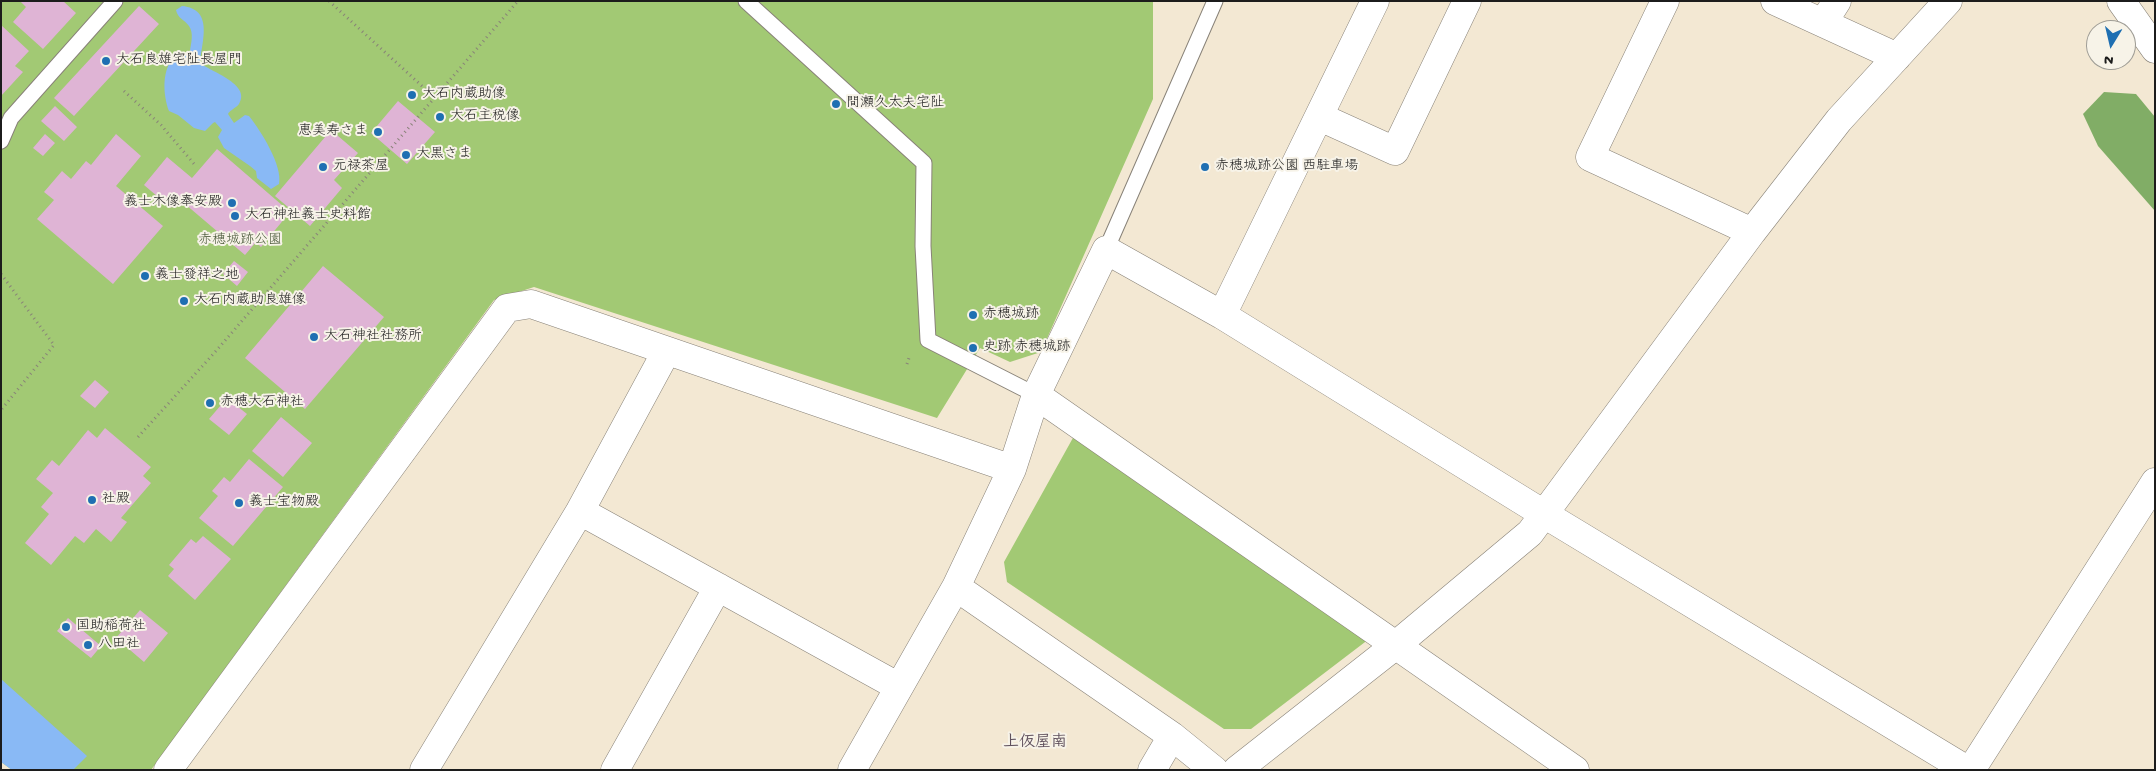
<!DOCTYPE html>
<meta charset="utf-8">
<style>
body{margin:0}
#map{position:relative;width:2156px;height:771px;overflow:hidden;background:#f3e8d3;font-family:"Gochi Hand",sans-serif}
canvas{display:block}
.frame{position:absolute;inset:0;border:2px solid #1c1c1c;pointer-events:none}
.north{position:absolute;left:2086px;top:20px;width:50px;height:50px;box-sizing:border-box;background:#f7f3e8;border:1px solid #9f9d96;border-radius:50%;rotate:189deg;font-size:14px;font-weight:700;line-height:20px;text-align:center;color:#1c1c1c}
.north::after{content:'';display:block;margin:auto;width:18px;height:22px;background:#1f6fb2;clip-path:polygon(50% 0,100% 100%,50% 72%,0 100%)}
</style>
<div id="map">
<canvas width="2156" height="771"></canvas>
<div class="frame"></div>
<div class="north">N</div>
</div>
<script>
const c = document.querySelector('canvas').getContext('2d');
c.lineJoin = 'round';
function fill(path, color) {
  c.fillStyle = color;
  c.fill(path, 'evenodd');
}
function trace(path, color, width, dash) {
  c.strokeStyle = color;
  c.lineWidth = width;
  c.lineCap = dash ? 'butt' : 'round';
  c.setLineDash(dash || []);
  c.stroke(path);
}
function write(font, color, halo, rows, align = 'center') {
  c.font = font + ' "Gochi Hand","Klee One",sans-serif';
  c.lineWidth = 4;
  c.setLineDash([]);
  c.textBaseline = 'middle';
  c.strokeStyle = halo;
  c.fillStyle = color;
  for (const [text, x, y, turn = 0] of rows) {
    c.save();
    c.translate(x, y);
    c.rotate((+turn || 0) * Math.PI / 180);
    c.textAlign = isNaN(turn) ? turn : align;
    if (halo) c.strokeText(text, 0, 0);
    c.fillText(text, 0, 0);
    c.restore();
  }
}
fill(new Path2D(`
 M1 1H1153V99L1041 352 1010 362 980 348 937 418 534 287 494 300 151 770H12L1 762Z
 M1074 436 1369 639 1251 729H1224L1007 582 1004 562Z`), '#a2c974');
fill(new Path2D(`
 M2104 92 2136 94 2155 117V211L2098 146 2083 114Z`), '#81ad66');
fill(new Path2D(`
 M182 6C214 9 202 41 200 63 209 71 252 84 239 104 236 108 230 110 228 114L234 123 245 115 249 116C261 131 283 166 279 184L271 189 257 178 256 171 250 166 224 148 218 137 222 130 215 122 213 123 205 131 194 128 178 115 169 111C163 95 161 68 176 55L183 56 190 51C191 43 194 33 189 26 184 19 178 19 176 10Z
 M1 679 87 756 73 770H12L1 762Z`), '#89b9f5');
fill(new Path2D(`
 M20 1H63L76 13 43 49 13 22 26 7Z
 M139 6 159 24 74 116 54 98Z
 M1 25 29 51 15 66 23 72 1 96Z
 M398 101 435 132 407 164 371 133Z
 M55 106 77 127 64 141 41 121Z
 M331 130 358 153 334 180 342 188 310 226 275 196Z
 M45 134 55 143 43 156 33 148Z
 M116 134 141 156 116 186 163 226 113 284 37 219 54 200 44 192 62 171 71 179 86 161 91 165Z
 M217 149 290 212 261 247 256 242 245 255 178 198 171 208 144 185 167 157 192 178Z
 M234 261 248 272 237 286 223 274Z
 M323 266 384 317 305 409 245 358Z
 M95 380 109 392 95 408 80 396Z
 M227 398 247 414 229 435 209 419Z
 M281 417 312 443 283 477 252 451Z
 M105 428 151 467 143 476 151 483 121 518 127 522 111 542 96 529 84 543 75 536 51 565 25 543 49 514 41 507 53 493 36 479 52 460 59 466 88 430 97 438Z
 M249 459 283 487 233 546 199 518 218 496 212 491 224 477 230 482Z
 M203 536 231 559 195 600 168 576 174 569 169 565 191 539 196 543Z
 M140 610 168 633 144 662 116 638Z
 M68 618 101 646 91 658 57 631Z`), '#dfb4d5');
const lane = new Path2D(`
 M746 1 924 163 923 246 928 340 1036 395
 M1 141 11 118 115 1
 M1106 250 1215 1`);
const street = new Path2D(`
 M1665 1 1590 157 1752 232
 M1775 1 1897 57
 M1823 23 1837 1
 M1320 117 1395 151 1467 1
 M1222 315 1375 1
 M1036 395 1575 770
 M580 511 899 687
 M956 587 1172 736 1214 770
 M168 770 507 308 531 304 1012 469
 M424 770 580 511 666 352
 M615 770 718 587
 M852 770 956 587 1012 469 1036 395 1106 250 1222 315 1544 514 1967 770
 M1152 770 1172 736
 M1237 770 1396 645 1530 533 1752 232 1839 120 1948 1
 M1971 770 2155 482`);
const secondary = new Path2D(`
 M2121 1 2155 49`);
trace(lane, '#888278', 17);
trace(street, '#888278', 29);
trace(secondary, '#888278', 29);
trace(new Path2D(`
 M329 1 434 97
 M124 91 161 125 195 165
 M1 274 54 345 1 410
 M907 364 909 358
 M138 437 216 351 518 1`), '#888278', 3, [1, 4]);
trace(lane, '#fff', 15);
trace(street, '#fff', 28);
trace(secondary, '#fff', 28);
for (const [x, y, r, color] of [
 [106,61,5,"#1f6fb2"],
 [412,95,5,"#1f6fb2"],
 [836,104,5,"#1f6fb2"],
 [440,117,5,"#1f6fb2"],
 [378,132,5,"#1f6fb2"],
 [406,155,5,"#1f6fb2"],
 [323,167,5,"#1f6fb2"],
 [1205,167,5,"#1f6fb2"],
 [232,203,5,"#1f6fb2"],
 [235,216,5,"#1f6fb2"],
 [145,276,5,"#1f6fb2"],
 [184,301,5,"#1f6fb2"],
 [973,315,5,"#1f6fb2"],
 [314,337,5,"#1f6fb2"],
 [973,348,5,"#1f6fb2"],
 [210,403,5,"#1f6fb2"],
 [92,500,5,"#1f6fb2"],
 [239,503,5,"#1f6fb2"],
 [66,627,5,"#1f6fb2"],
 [88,645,5,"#1f6fb2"]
]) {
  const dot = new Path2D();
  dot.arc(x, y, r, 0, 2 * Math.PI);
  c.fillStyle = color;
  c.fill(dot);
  trace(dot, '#f7f3e8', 2);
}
write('14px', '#1c1c1c', '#f7f3e8', [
 ["大石良雄宅阯長屋門",116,61],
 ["大石内蔵助像",422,95],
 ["間瀬久太夫宅阯",846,104],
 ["大石主税像",450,117],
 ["恵美寿さま",368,132,"right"],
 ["大黒さま",416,155],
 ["元禄茶屋",333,167],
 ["赤穂城跡公園 西駐車場",1215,167],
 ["義士木像奉安殿",222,203,"right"],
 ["大石神社義士史料館",245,216],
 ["義士發祥之地",155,276],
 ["大石内蔵助良雄像",194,301],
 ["赤穂城跡",983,315],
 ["大石神社社務所",324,337],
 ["史跡 赤穂城跡",983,348],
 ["赤穂大石神社",220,403],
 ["社殿",102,500],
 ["義士宝物殿",249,503],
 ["国助稲荷社",76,627],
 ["八田社",98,645]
], 'left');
write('14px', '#4b593b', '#f7f3e8', [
 ["赤穂城跡公園",240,241]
]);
write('bold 16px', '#60515d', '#f7f3e8', [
 ["上仮屋南",1035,744]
]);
</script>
